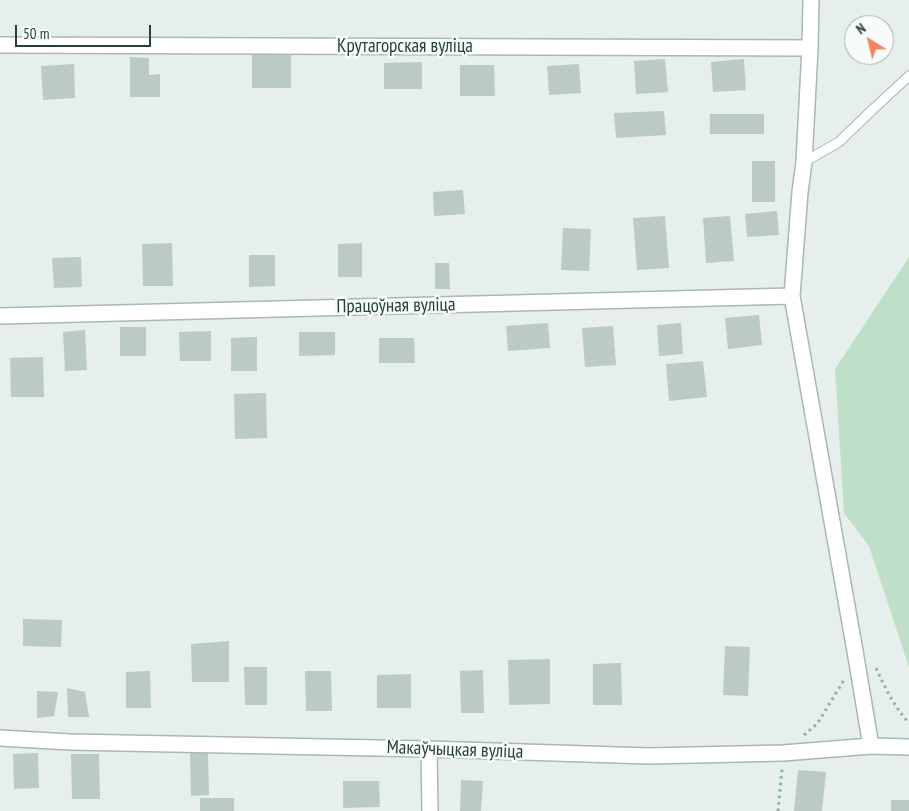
<!DOCTYPE html>
<meta charset="utf-8">
<style>
body{margin:0}
#map{position:relative;width:909px;height:811px;overflow:hidden;background:#e6efeb;font-family:"PT Sans Narrow",sans-serif}
canvas{display:block}
.north{position:absolute;left:844px;top:15px;width:50px;height:50px;box-sizing:border-box;background:#f7fbf9;border:1px solid #a3b1ad;border-radius:50%;rotate:324deg;font-size:14px;font-weight:700;line-height:20px;text-align:center;color:#24423a}
.north::after{content:'';display:block;margin:auto;width:18px;height:22px;background:#f4845f;clip-path:polygon(50% 0,100% 100%,50% 72%,0 100%)}
.scale{position:absolute;left:15px;top:25px;width:136px;height:22px;box-sizing:border-box;border:2px solid #24423a;border-top:0;padding-left:6px;font-size:15px;line-height:18px;white-space:nowrap;color:#24423a;-webkit-text-stroke:4px #f7fbf9;paint-order:stroke}
</style>
<div id="map">
<canvas width="909" height="811"></canvas>
<div class="north">N</div>
<div class="scale">50 m</div>
</div>
<script>
const c = document.querySelector('canvas').getContext('2d');
c.lineJoin = 'round';
function fill(path, color) {
  c.fillStyle = color;
  c.fill(path, 'evenodd');
}
function trace(path, color, width, dash) {
  c.strokeStyle = color;
  c.lineWidth = width;
  c.lineCap = dash ? 'butt' : 'round';
  c.setLineDash(dash || []);
  c.stroke(path);
}
function write(font, color, halo, rows, align = 'center') {
  c.font = font + ' "PT Sans Narrow",sans-serif';
  c.lineWidth = 5;
  c.setLineDash([]);
  c.textBaseline = 'middle';
  c.strokeStyle = halo;
  c.fillStyle = color;
  for (const [text, x, y, turn = 0] of rows) {
    c.save();
    c.translate(x, y);
    c.rotate((+turn || 0) * Math.PI / 180);
    c.textAlign = isNaN(turn) ? turn : align;
    if (halo) c.strokeText(text, 0, 0);
    c.fillText(text, 0, 0);
    c.restore();
  }
}
fill(new Path2D(`
 M909 257V667L869 546 844 513 835 369Z`), '#bfe0c8');
fill(new Path2D(`
 M252 54H291V88H252Z
 M130 57 149 58V75L160 74V97H130Z
 M665 59 668 92 636 94 634 61Z
 M744 59 746 90 713 92 711 62Z
 M422 62V89H384V63Z
 M74 64 75 98 43 100 41 66Z
 M579 64 581 93 549 95 547 66Z
 M460 65H494L495 96H460Z
 M664 111 666 135 616 138 614 113Z
 M710 114H764V134H710Z
 M752 161H775V202H752Z
 M463 190 465 214 434 216 433 192Z
 M777 211 779 235 747 237 745 214Z
 M665 216 669 268 637 270 633 218Z
 M730 216 734 261 706 263 703 218Z
 M563 228 591 229 589 271 561 270Z
 M172 243 173 286H143L142 244Z
 M362 243V277H338V244Z
 M249 255H275V286L249 287Z
 M81 257 82 287 54 288 52 258Z
 M435 263H449L450 289H435Z
 M759 315 762 345 728 349 725 318Z
 M548 323 550 348 508 351 506 326Z
 M681 323 683 354 659 356 657 325Z
 M613 326 616 365 585 367 582 328Z
 M120 327H146V356H120Z
 M85 330 87 370 65 371 63 332Z
 M211 331V361H180L179 332Z
 M299 332H335V355L299 356Z
 M257 337V371H231V338Z
 M379 338H414L415 363H379Z
 M43 357 44 397H11L10 358Z
 M703 361 707 397 669 401 666 364Z
 M266 393 267 438 235 439 234 394Z
 M23 619 62 620 61 647 23 646Z
 M229 641V682H192L191 644Z
 M725 646 750 647 748 696 723 695Z
 M550 659V704L509 705 508 660Z
 M621 663 622 705H593V664Z
 M244 667H267V705H245Z
 M483 670 484 713H461L460 671Z
 M150 671 151 708H126V672Z
 M305 671H331L332 711H306Z
 M411 674V708H377V675Z
 M67 688 85 692 89 717H68Z
 M37 691 58 692 54 716 37 718Z
 M208 752 209 795 191 796 190 753Z
 M38 753 39 788 14 789 13 754Z
 M71 754H99L100 799H72Z
 M798 770 826 772 822 811H794Z
 M461 780 483 781 481 811H460Z
 M343 781H379L380 807 343 808Z
 M200 798H234V811H200Z
 M891 800H909V811H891Z`), '#bbcac4');
const lane = new Path2D(`
 M804 162 839 142 870 112 909 76`);
const street = new Path2D(`
 M811 0 810 48 804 162 800 192 792 296 855 651 871 746
 M0 45 810 48
 M0 316 792 296
 M0 738 70 742 429 749 649 756 783 753 871 746 909 747
 M429 749 430 811`);
trace(lane, '#a8b8b2', 11);
trace(street, '#a8b8b2', 18);
trace(new Path2D(`
 M876 668C886 689 893 705 909 723
 M804 735 817 724 844 680
 M778 811 782 769`), '#86b3a5', 3, [2.5, 4]);
trace(lane, '#fff', 9);
trace(street, '#fff', 15);
write('19px', '#24423a', '#f7fbf9', [
 ["Крутагорская вуліца",405,47],
 ["Працоўная вуліца",396,306,-1],
 ["Макаўчыцкая вуліца",455,750,2]
]);
</script>
